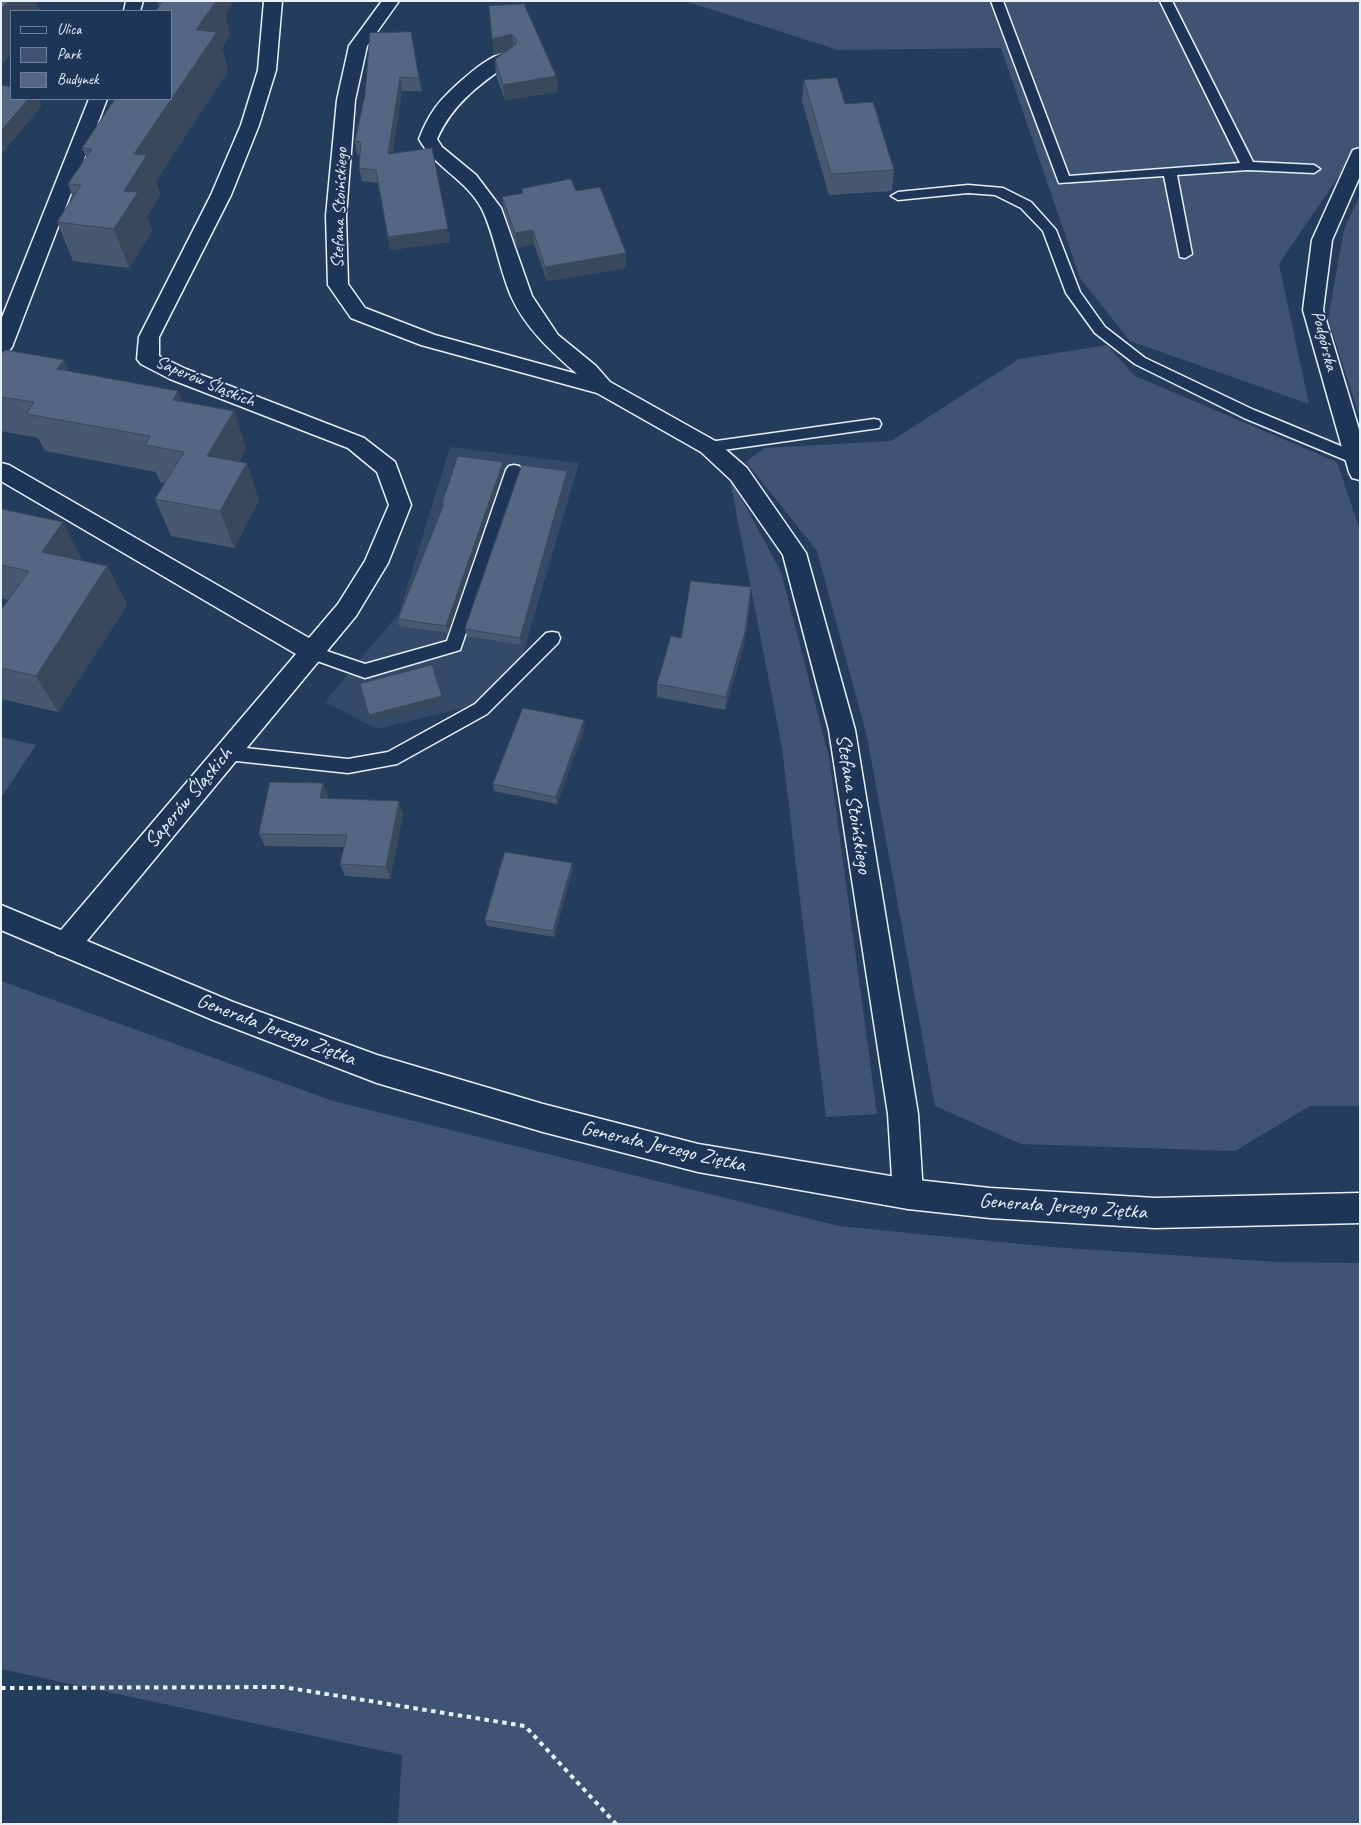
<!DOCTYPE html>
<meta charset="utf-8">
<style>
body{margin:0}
#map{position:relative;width:1361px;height:1825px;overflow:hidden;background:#253d5d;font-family:Caveat,sans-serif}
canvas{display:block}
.frame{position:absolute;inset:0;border:2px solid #e8f1f8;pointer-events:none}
.legend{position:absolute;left:10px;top:10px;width:162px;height:90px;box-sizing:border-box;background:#1d3557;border:1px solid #6e8097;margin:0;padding:6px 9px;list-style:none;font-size:15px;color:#e8f1f8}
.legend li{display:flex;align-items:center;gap:10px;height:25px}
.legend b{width:25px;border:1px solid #6e8097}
</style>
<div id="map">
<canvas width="1361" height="1825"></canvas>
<div class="frame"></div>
<ul class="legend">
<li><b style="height:6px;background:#1d3557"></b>Ulica</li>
<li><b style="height:14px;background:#3e5472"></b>Park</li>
<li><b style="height:14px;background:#536782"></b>Budynek</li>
</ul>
</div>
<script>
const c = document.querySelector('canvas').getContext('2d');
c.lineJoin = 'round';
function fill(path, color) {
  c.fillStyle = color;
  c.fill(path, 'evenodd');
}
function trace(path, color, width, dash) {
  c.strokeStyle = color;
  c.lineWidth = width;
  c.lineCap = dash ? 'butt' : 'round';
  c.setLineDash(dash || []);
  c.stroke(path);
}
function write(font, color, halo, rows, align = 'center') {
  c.font = font + ' Caveat,sans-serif';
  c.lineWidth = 4;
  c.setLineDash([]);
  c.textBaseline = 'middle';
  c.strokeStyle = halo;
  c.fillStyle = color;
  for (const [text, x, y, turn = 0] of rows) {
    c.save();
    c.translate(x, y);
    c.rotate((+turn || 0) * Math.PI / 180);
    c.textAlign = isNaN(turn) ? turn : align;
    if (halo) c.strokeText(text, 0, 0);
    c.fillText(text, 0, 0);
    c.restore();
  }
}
fill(new Path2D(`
 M450 447 579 463 521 661 472 706 377 729 325 702 399 613Z`), '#334a68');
fill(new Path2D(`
 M685 1H1360V145L1279 264 1309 404 1130 341 1080 278 1001 48 838 50Z
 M1360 195V418L1328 319 1344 229Z
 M1107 345 1135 376 1337 462 1360 530V1106H1310L1235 1151 1021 1144 935 1106 867 737 817 551 746 462 764 448 891 441 1019 359Z
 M729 475 781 572 829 757 877 1114 826 1117 782 748Z
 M1 737 36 745 1 798Z
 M1 981 333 1101 839 1226 1051 1247 1276 1262 1360 1263V1824H398L402 1755 1 1669Z`), '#3e5472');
const service = new Path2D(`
 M991 1H1003L1069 176 1240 163 1160 1H1172L1253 162 1314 165 1320 169 1314 173 1248 170 1177 175 1192 254 1185 258 1180 257 1164 176 1059 183Z
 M968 185 1003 188 1031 202 1056 230 1080 292 1105 327 1145 358 1254 410 1360 454V462H1350L1244 418 1135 364 1095 333 1066 293 1043 231 1021 208 995 195 968 193 898 200 891 196 898 192Z
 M874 419 879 420 881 424 879 428 709 452 704 451 701 447 704 443 709 442Z
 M514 465 519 466 522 470 460 650 365 678 306 657 304 652 306 647 312 646 365 664 447 641 506 470 509 466Z
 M552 632 558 633 560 638 558 643 487 714 397 764 348 773 227 760 221 758 218 753 221 748 227 746 348 759 388 752 475 704 546 633Z`);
const minor = new Path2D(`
 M126 1H143L140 11H124Z
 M264 1H282L276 70 259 125 231 195 159 337V356L186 369 364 438 395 462 411 505 388 563 356 616 76 954 66 957 56 954 52 945 56 936 296 654 1 481V463L9 465 309 638 338 604 365 561 389 505 377 472 348 448 170 379 141 364 137 359 139 337 211 195 241 125 258 70Z
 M382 1H399L367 46 355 100 346 216 348 284 365 308 435 335 577 374C552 352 525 328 511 296 499 268 495 236 482 209 467 180 434 167 419 139 423 128 428 118 435 108 447 92 494 47 514 52L517 56 514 60C483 82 453 102 437 139L442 147 476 175 501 208 532 296 558 335 596 366 610 382 717 442 747 468 806 553 855 730 918 1114 923 1194 919 1204 908 1209 897 1204 893 1194 888 1114 829 730 783 555 731 480 701 452 597 393 421 345 351 318 328 285 326 216 337 100 349 46Z
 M89 99H107L12 347 8 352 1 354V320Z
 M1360 148V176L1332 240 1323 310 1360 433V480L1352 478 1349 472 1303 310 1312 240 1351 154 1353 150Z`);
const secondary = new Path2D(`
 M1 905 233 1002 377 1055 543 1104 698 1144 908 1179 990 1188 1155 1198 1360 1193V1223L1155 1228 990 1218 908 1209 698 1172 543 1132 377 1083 213 1020 1 930Z`);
trace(service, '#e8f1f8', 3);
trace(minor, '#e8f1f8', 3);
trace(secondary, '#e8f1f8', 3);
trace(new Path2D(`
 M1 1688 283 1687 525 1726 616 1824`), '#e8f1f8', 4, [4.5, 4.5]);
fill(service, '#1d3557');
fill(minor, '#1d3557');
fill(secondary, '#1d3557');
fill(new Path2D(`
 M157 1H234L225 15 230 35 222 48 228 71 156 181 160 195 147 216 152 231 129 268 73 261 57 222 73 198 68 184 86 157 82 148 171 99V11L159 7Z
 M489 6 556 76 558 92 505 100 496 75 495 59 504 52 494 55Z
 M370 33 419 78 422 91H402L392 154 448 229 450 242 390 250 378 183 362 181 359 168 360 155 357 154 355 141 365 95Z
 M804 80 894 170 892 191 829 195 802 101Z
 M1 85 11 99H38L41 106 4 151H1Z
 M522 189 576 191 626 268 547 281 534 244 517 248 504 211 502 197 522 193Z
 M1 355 64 360 69 372 182 402 234 411 246 448 239 462 259 500 234 548 171 536 155 499 165 483 160 482 156 472 45 451 38 438 1 431Z
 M504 470 448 633 399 626 398 619 442 508V504Z
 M568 478 521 645 467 636 465 629Z
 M1 508 82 561 107 566 127 605 58 712 1 699V610L9 600 1 598Z
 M751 587V600L744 645 725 710 657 697V684L681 638Z
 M585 727 557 804 494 791 493 784Z
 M323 783 328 796 327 798 403 814 390 879 345 876 340 864 344 847 265 846 259 834Z
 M573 869 554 937 487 926 485 920Z`), '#475970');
fill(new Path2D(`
 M9 1H36L40 11H11V55L1 66V9Z
 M204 1H234L225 15 230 35 222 48 228 71 156 181 160 195 147 216 152 231 129 268 114 229 134 154 196 30Z
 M512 34 514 50 494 55 492 39Z
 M556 76 558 92 505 100 503 85Z
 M400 77 402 91 390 167 388 154Z
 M28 99H38L41 106 4 151 1 145V131Z
 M448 229 450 242 390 250 388 237Z
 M533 230 534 244 517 248 515 233Z
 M626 253V268L547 281 545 267Z
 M64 360 81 398 57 369Z
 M178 391 193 429 173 400Z
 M234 411 246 448 221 493 207 456Z
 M503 462 504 470 448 633 446 626Z
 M247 463 259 500 234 548 220 511Z
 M567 471 568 478 521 645 520 638Z
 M63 522 83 562 42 552Z
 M107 566 127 605 58 712 36 676Z
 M751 587V600L744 645 725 710 726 697Z
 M442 696 443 703 371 721 369 715Z
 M584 720 585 727 557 804 556 797Z
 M323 783 328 796 325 810 320 798Z
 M399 801 403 814 390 879 386 867Z
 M572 863 573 869 554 937 553 931Z`), '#3a485b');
const building = new Path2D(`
 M1 1H9L1 9Z
 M163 1H216L196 30 217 32 134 154 147 155 124 191 138 192 114 229 57 222 81 185 68 184 92 149 82 148 115 99H171V11H156Z
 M524 4 556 76 503 85 495 59 514 46 517 40 512 34 492 39 489 6Z
 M411 32 419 78 400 77 388 154 432 148 448 229 388 237 376 170 359 168 361 142 355 141 365 95 370 33Z
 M837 78 845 104 873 102 894 170 831 174 804 80Z
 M1 85 11 87V99H28L1 131Z
 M571 179 576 191 600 187 626 253 545 267 533 230 515 233 502 197 523 193 522 189Z
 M5 350 64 360 57 369 178 391 173 400 234 411 207 456 247 463 220 511 155 499 184 452 145 445 150 436 26 414 34 402 1 397V355Z
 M458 456 503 462 446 626 398 619 444 504H442Z
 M522 465 567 471 520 638 465 629Z
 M1 509 63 522 42 552 107 566 36 676 1 668V610L29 571 1 565Z
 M691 581 751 587 745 632 726 697 657 684 671 636 681 638Z
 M432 665 442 696 369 715 360 684Z
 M523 708 584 720 556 797 493 784Z
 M270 782 323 783 320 798 399 801 386 867 340 864 347 835 259 834Z
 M505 852 572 863 553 931 485 920Z`);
fill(building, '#536782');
trace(building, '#3a485b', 1);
write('18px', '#e8f1f8', '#1d3557', [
 ["Stefana Stoińskiego",340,208,-88],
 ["Podgórska",1324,341,76],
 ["Saperów Śląskich",205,382,23]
]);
write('21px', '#e8f1f8', '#1d3557', [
 ["Saperów Śląskich",189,798,-50],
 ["Stefana Stoińskiego",853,804,81],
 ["Generała Jerzego Ziętka",276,1030,21],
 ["Generała Jerzego Ziętka",663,1147,13],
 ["Generała Jerzego Ziętka",1063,1207,4]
]);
</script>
